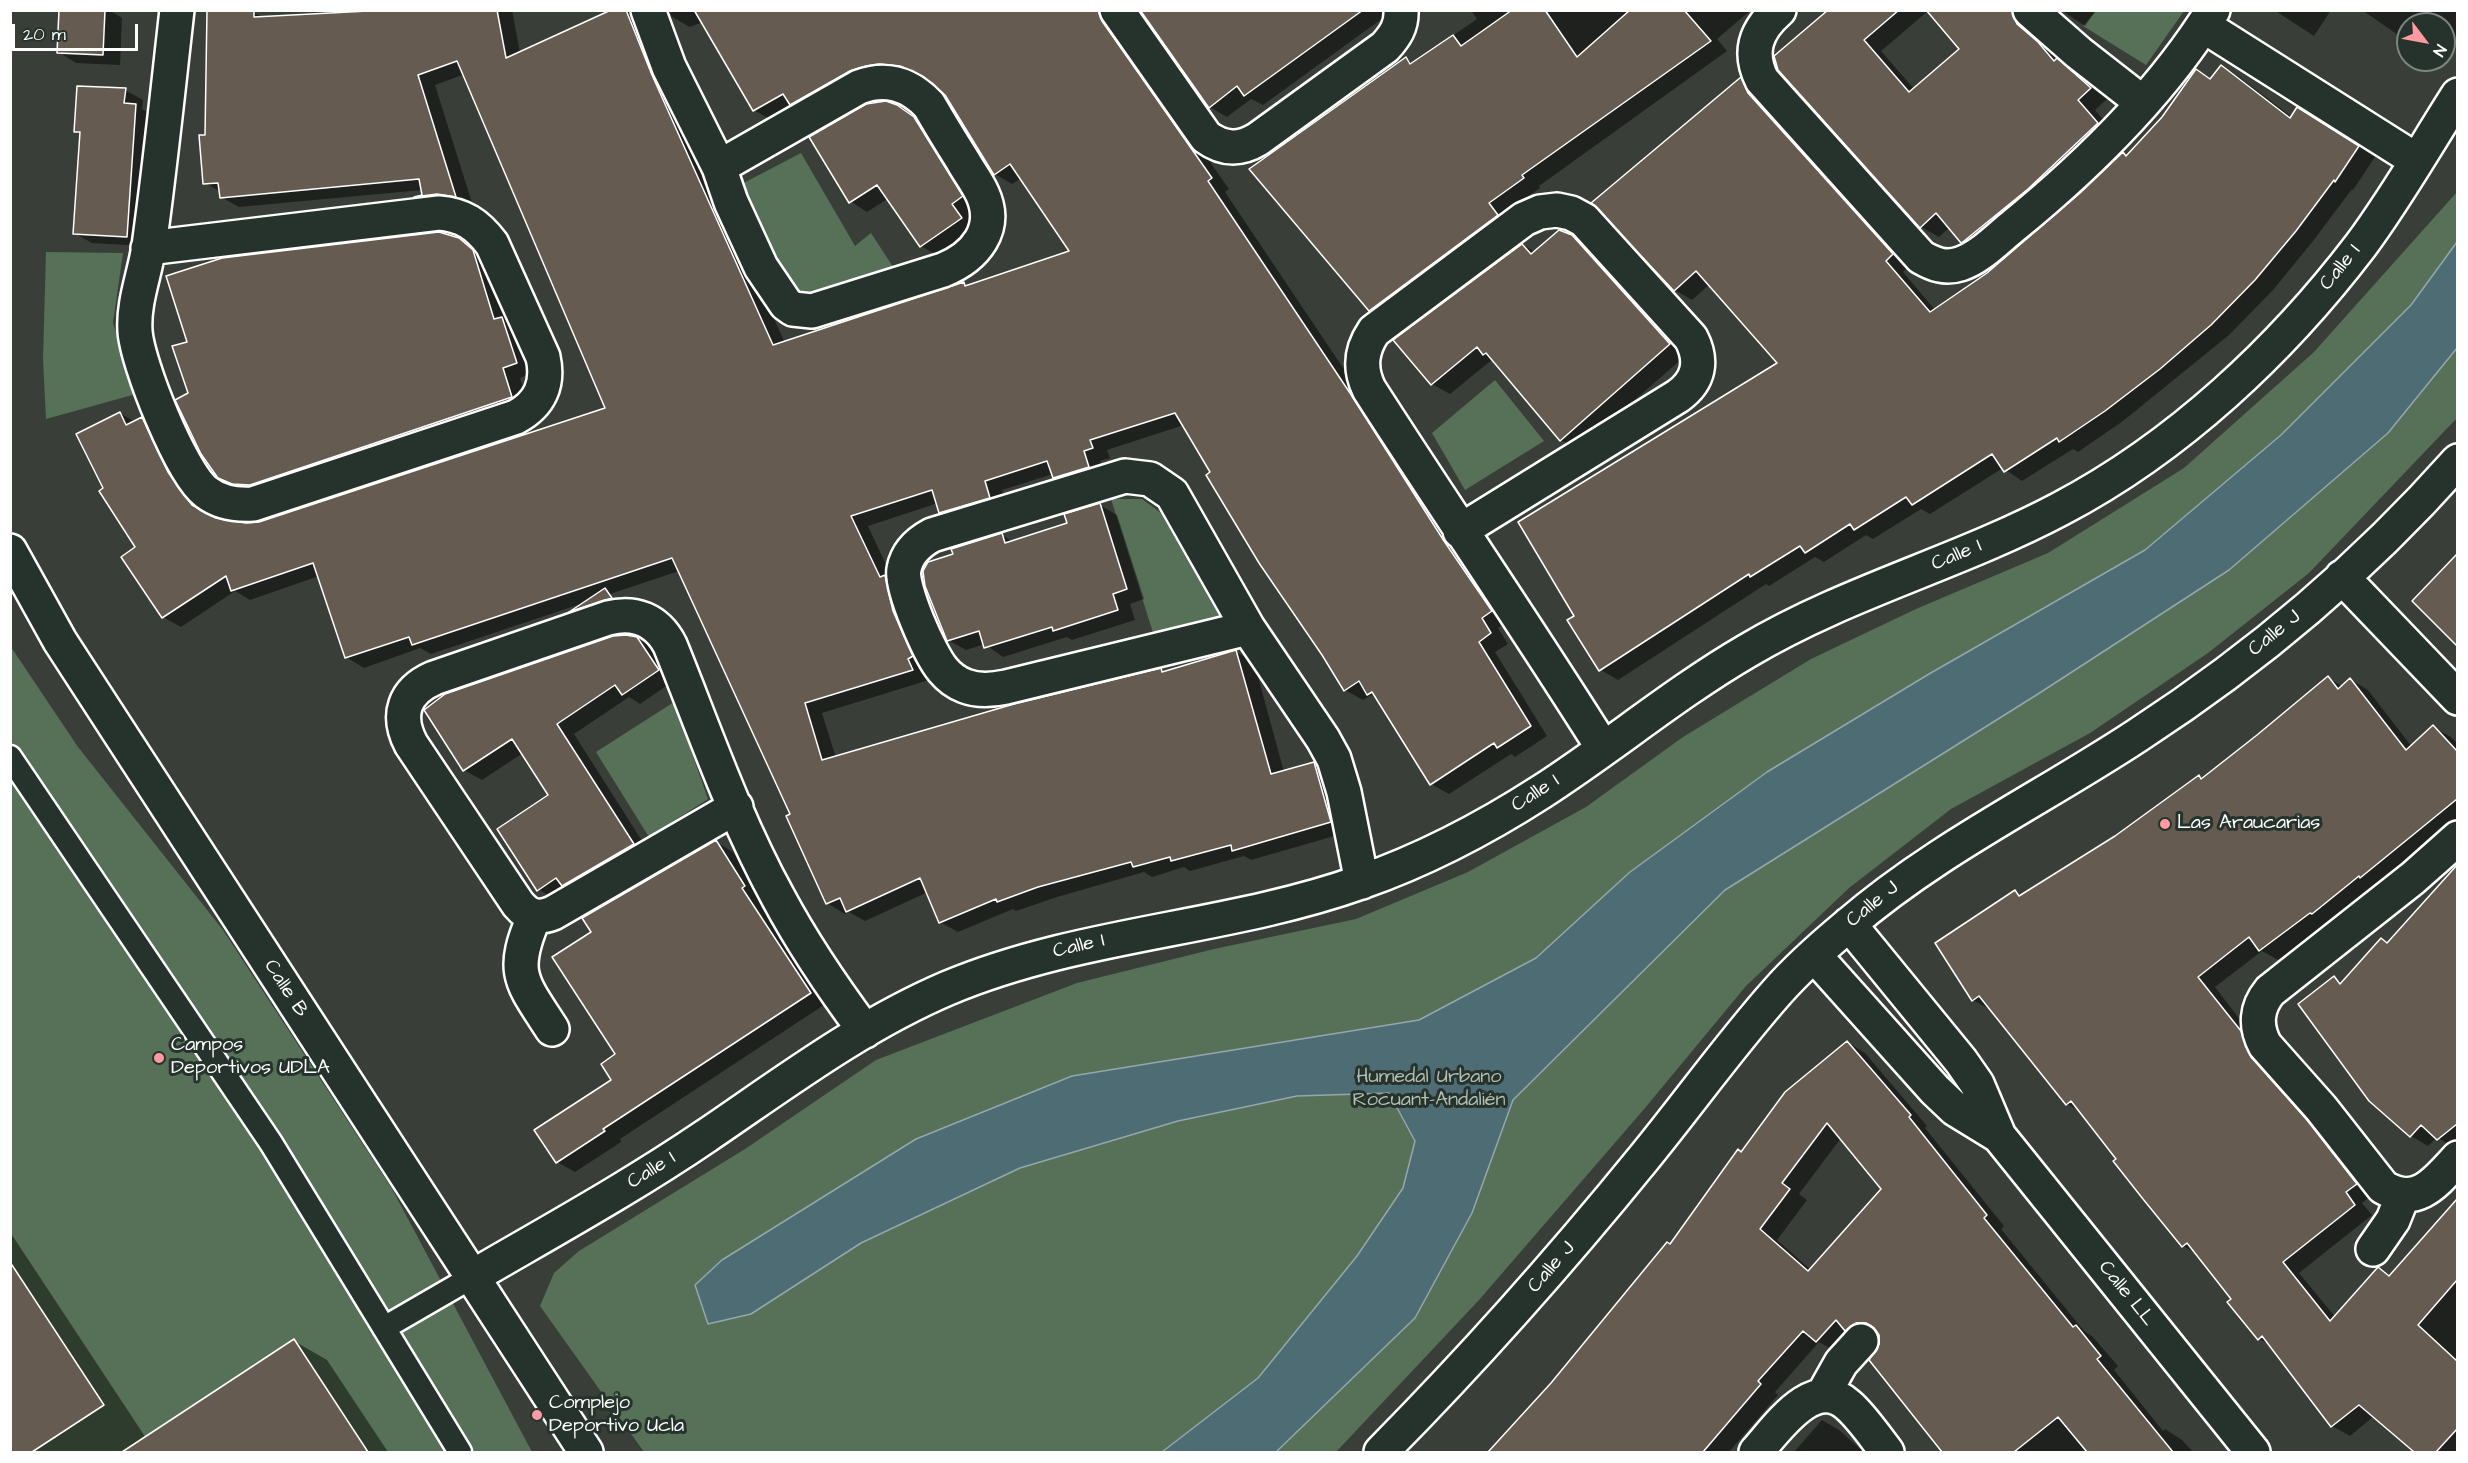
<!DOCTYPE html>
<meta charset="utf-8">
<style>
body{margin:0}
#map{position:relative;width:2468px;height:1463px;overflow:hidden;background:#393f38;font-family:"Architects Daughter",sans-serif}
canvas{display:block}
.frame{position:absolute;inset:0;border:12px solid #fff;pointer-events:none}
.north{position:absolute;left:2396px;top:12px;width:60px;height:60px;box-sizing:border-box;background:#26332d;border:2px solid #7d8581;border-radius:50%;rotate:122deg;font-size:16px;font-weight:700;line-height:24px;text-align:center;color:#fff}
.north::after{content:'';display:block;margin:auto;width:21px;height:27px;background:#ff9aa2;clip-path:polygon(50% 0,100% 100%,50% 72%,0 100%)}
.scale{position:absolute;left:12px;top:24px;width:126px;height:27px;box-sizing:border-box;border:3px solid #fff;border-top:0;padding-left:8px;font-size:18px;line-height:21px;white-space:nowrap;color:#fff;-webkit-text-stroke:4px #26332d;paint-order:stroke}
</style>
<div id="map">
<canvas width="2468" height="1463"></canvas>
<div class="frame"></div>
<div class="north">N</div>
<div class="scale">20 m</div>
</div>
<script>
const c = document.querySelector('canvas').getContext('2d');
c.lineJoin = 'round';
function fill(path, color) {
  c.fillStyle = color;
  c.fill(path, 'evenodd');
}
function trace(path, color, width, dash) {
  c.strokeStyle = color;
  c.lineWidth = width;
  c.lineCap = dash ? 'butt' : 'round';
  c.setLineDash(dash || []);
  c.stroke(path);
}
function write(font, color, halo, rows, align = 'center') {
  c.font = font + ' "Architects Daughter",sans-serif';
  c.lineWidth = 6;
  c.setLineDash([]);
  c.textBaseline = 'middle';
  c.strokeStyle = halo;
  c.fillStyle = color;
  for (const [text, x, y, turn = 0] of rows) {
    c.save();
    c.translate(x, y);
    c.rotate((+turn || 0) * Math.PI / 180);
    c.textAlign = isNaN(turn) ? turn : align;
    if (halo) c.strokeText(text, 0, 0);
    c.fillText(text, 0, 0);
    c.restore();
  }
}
fill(new Path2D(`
 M2096 11V10L2184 11 2146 65 2083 26Z
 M801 153 855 246 871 233 897 273 825 296 795 292 734 188Z
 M2457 192V418L2309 573 2208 653 2090 733 1951 809 1849 888 1746 986 1645 1108 1479 1300 1336 1452H644L540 1306 554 1273 579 1251 745 1149 876 1060 1077 983 1214 949 1356 919 1468 872 1586 807 1683 737 1811 659 1916 609 2048 553 2184 468 2314 352Z
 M46 252 123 253 113 323 136 394 46 419 43 359Z
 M1495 380 1544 441 1465 490 1432 433Z
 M1111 499H1142L1161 513 1221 617 1155 639Z
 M11 647 78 747 223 930 391 1187 532 1452H11Z
 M674 702 708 799 649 837 596 752Z`), '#567157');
const water = new Path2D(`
 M2457 242V348L2388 433 2229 570 2038 694 1725 890 1513 1100 1472 1213 1415 1318 1276 1452H1162L1258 1378 1357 1256 1403 1188 1415 1141 1389 1093 1297 1096 1178 1121 1020 1168 861 1243 751 1314 708 1324 695 1285 722 1260 916 1139 1072 1076 1419 1020 1536 958 1630 872 1767 772 1929 674 2145 550 2281 435 2411 305Z`);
fill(water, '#4e6c74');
trace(water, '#95a7ac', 1.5);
fill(new Path2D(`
 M60 10H109L122 18 120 65 76 63 59 52Z
 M395 10H512L520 53 614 10H646L669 85 785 343 964 284 967 286 1072 252 1022 178 1012 184 995 174 946 94 931 81 910 74 771 120 754 110 703 22 690 27 672 17 669 10H1119V32L1229 189 1225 192 1368 405 1509 621 1498 628 1508 644 1495 652 1547 736 1515 757 1511 754 1449 794 1431 784 1378 699 1371 695 1363 700 1345 690 1184 425 1107 450 1110 458 1100 461 1106 477 1072 488 1054 477 1053 474 1002 490 1007 507 958 522 941 512 938 503 868 526 894 582 929 680 822 713 836 758 1161 670 1166 673 1236 652 1254 662 1284 772 1314 764 1332 774 1348 832 1251 860 1244 856 1190 871 1184 867 1152 877 1144 872 1057 897 1016 911 1013 909 958 932 940 922 928 892 865 921 849 912 845 914 827 903 792 814 679 571 431 654 420 648 364 668 346 657 319 576 250 600 235 591 181 627 163 617 137 548 105 488 120 413 135 422 142 419 160 429 185 484 210 516 217 520 254 524 607 409 465 74 435 85 473 206H433L418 198 423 196 422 190 239 207 221 197V192L205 183 207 136 253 12 263 18Z
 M1142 10H1394L1263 105 1251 99 1227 117 1210 107Z
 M1471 10H1751L1717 39 1727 51 1539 186 1540 188 1505 213 1388 320 1370 310 1406 59 1413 63 1477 19Z
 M1829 10H2032L2035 36 2107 99 2095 110 2115 134 1980 252 1962 242 1950 227 1939 237 1921 227 1779 69ZM1928 11 1961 49 1914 89 1881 51Z
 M2061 10H2096L2085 26Z
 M2274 10H2331L2314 36Z
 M2362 10H2458V33L2448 47 2444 45V24H2408V42Z
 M2221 67 2239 77 2292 117 2315 119 2375 157 2353 190 2352 189 2313 241 2273 290 2229 335 2123 421 2078 452 2073 449 2022 481 2003 468 1930 514 1921 509 1873 539 1866 535 1824 562 1815 557 1769 586 1766 584 1618 680 1601 670 1576 616 1779 363 1710 284 1692 300 1675 290 1741 79 1758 89 1910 265 1903 272 1935 310 1988 274 2081 194 2123 154 2128 157 2212 80Z
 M125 90 143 100 142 109 153 115 144 246 92 243 74 233 81 134 76 131Z
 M897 106 932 129 979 207 968 214 978 228 938 256 921 246 889 198 867 212 850 201Z
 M1572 236 1590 247 1686 355 1578 450 1561 440 1493 359 1450 394 1432 384 1395 340 1523 245 1535 252Z
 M463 242 481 253 490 261 509 322 520 329 534 372 520 378 529 407 248 492 219 477Z
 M1100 505 1117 515 1144 599 1130 604 1135 620 1072 640 1067 637 1003 657 985 644 966 650 948 640 954 555 1002 535 1013 542 1069 524Z
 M2458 556V644L2414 601Z
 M637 638 655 649 675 680 640 704 629 697 574 734 651 855 556 900 538 889 550 795 523 753 482 780 464 770Z
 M2328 678 2343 687 2351 680 2368 690 2412 747 2433 727 2451 737 2458 744V823L2330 923 2278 960 2262 951 2215 987 2373 1194 2362 1203 2372 1215 2299 1273 2336 1318 2379 1269 2391 1276 2458 1201V1452H2416L2374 1416 2350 1436 2332 1426 2272 1346 2259 1339 2233 1300 2196 1253 2183 1246 2082 1112 2067 1104 1991 1010 1973 1000 2015 892 2023 896 2115 838 2199 777 2202 779Z
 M716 842 733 852 762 896 759 898 827 1003 620 1139 621 1142 575 1172 557 1162 613 1080 617 1055 594 932Z
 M2458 867V1147L2456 1149 2437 1137 2428 1146 2411 1136 2334 978 2343 983 2388 944Z
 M1847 1042 1865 1053 1927 1126 1925 1128 2004 1226 2001 1229 2084 1331 2093 1337 2118 1366 2114 1370 2163 1431 2165 1429 2182 1440 2193 1452H1957L1881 1345 1879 1332H1874L1835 1351 1819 1342 1775 1392 1778 1395 1729 1452H1487L1552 1384 1670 1246 1741 1153ZM1841 1138 1883 1189 1811 1270 1777 1240 1807 1200 1799 1194Z
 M10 1232 146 1438 294 1341 327 1360 388 1452H10Z
 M1822 1420 1839 1430 1864 1452H1794Z`), '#0007');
const building = new Path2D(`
 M59 10H105L103 55 57 53Z
 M207 10H254V17L387 10H497L506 58 611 10H626L652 75 773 345 964 282 965 286 1069 251 1010 164 994 175 945 95 924 77 900 66 879 64 866 66 850 71 790 105 783 94 753 111 694 10H1098L1102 21 1212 178 1208 181 1350 393 1444 541 1492 611 1482 618 1491 633 1479 642 1531 726 1497 748 1494 743 1430 785 1372 692 1367 695 1359 681 1344 691 1322 655 1259 563 1206 475 1210 472 1175 413 1090 440 1093 448 1084 451 1089 467 1053 478 1047 461 985 481 990 498 939 513 932 490 851 516 880 577 885 575 893 611 913 656 908 659 913 670 805 703 822 760 1014 704 1161 668 1162 672 1236 650 1271 774 1314 762 1331 822 1232 851 1231 845 1171 861 1170 857 1133 867 1131 862 1038 887 997 902 996 899 939 923 920 878 846 912 840 898 826 904 786 816 790 814 672 558 412 645 409 637 345 658 313 563 231 591 226 576 162 618 121 557 135 547 99 491 103 488 76 434 120 412 126 425 142 417 168 472 192 505 216 518 246 523 259 522 605 408 457 61 418 75 456 197 437 194 414 197 422 195 419 179 220 198 218 183 203 184 199 135H205Z
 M1140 10H1363L1244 96 1237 86 1209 108Z
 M1512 10H1545L1577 57 1630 10H1684L1711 41 1522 175 1524 178 1489 203 1498 215 1369 311 1249 169 1406 57 1410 64 1453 35 1461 46Z
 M1828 10H1899L1864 40 1909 92 1959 49 1926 10H2012L2017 24 2038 42 2054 61 2057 58 2091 88 2078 100 2098 123 2028 189 1964 241 1961 243 1936 213 1920 228 1778 70 1774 56Z
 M2221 65 2290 118 2297 107 2359 146 2335 182 2334 180 2296 231 2255 280 2211 325 2160 369 2105 411 2059 442 2057 438 2004 472 1992 454 1912 505 1906 497 1854 530 1850 524 1805 553 1800 546 1750 577 1749 574 1599 671 1567 620 1574 616 1518 522 1777 363 1696 271 1674 291 1591 203 1741 77 1748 93 1893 254 1886 261 1930 312 1987 273 2080 193 2123 152 2126 156 2162 117 2196 69 2210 79Z
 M77 86 126 88 124 103 136 104 127 237 73 234 80 132H74Z
 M886 101 897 105 914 117 963 196 952 204 962 218 920 247 877 185 849 203 809 137 866 104Z
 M1559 230 1572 235 1670 344 1560 441 1486 353 1483 355 1477 347 1431 385 1393 340 1522 244 1531 254Z
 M439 232 459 238 473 250 494 319 502 317 517 363 503 368 512 397 250 485 232 484 218 478 201 454 175 400 188 393 172 346 187 342 166 276 222 258Z
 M1100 503 1127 589 1113 594 1118 610 1053 631 1052 627 984 648 979 631 947 641 925 586 923 571 928 562 953 554 951 549 1002 533 1005 543 1067 523 1064 514Z
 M2457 554V646L2412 601Z
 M605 588 612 598 569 612Z
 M626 635 637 637 659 670 622 695 615 685 557 724 634 844 562 886 556 878 537 891 497 829 548 795 512 739 463 771 424 710 445 694 613 636Z
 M2328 676 2338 689 2350 678 2406 750 2433 725 2457 751V799L2360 878 2359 876 2312 914 2310 913 2259 951 2249 937 2198 977 2241 1031 2251 1057 2307 1120 2357 1184 2346 1192 2355 1205 2283 1262 2330 1321 2378 1267 2389 1276 2457 1199V1280L2418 1325 2457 1361V1429L2436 1452H2414L2359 1405 2331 1427 2262 1336 2258 1340 2227 1302 2231 1299 2187 1243 2182 1247 2143 1199 2113 1161 2116 1159 2071 1101 2066 1105 1979 996 1972 1001 1935 943 2015 890 2019 896 2115 836 2199 775 2201 779 2257 735Z
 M716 840 745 886 742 888 811 993 603 1129 605 1131 556 1163 534 1130 611 1080 601 1064 615 1054 552 957 591 932 582 918Z
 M2457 865V1124L2437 1140 2421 1125 2410 1137 2369 1101 2298 1004 2334 976 2340 984 2381 938 2387 943Z
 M1847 1041 1911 1115 1909 1117 1987 1215 1984 1218 2073 1327 2076 1325 2101 1356 2097 1359 2173 1452H2087L2058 1417 2014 1452H1942L1869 1360 1879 1344V1335L1874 1328 1866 1323H1856L1845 1331 1836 1320 1816 1342 1803 1331 1758 1381 1761 1384 1703 1452H1488L1551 1383 1667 1242 1670 1244 1738 1149 1741 1152 1785 1092ZM1827 1123 1881 1189 1808 1271 1760 1229 1790 1189 1782 1183Z
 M10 1262 104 1405 32 1452H10Z
 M294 1339 368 1452H122Z`);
fill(building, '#655b50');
trace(building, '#fff', 1.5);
const service = new Path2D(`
 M10 757 271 1143 460 1452
 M384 1328 472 1277`);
const minor = new Path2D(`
 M648 10 669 67 719 167 731 202 761 267 786 304 793 309 812 311 943 270C975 257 999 229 982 193 977 182 969 172 963 161 951 142 940 124 929 105 909 84 886 77 859 87L719 167
 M1117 10 1206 137C1224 150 1240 150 1258 139L1385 47C1395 36 1402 26 1401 10
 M1779 10C1756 30 1748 52 1762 80L1921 257C1933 264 1945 269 1960 264 1979 258 1996 240 2012 227 2087 166 2161 94 2213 10
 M2030 10 2079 53 2143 103
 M2204 26 2416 160
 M148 248 439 213C463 215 477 224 492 244L543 357C549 384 540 404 516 417L253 504C236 505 220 503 206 492 181 473 137 363 135 331 133 302 145 274 149 246 160 168 168 89 177 10
 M1460 531 1678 396C1699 381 1703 361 1691 338L1584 220 1571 213 1557 210 1540 212 1524 219 1374 331C1361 350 1359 368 1369 389 1446 509 1527 627 1603 748
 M10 551 60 641 586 1452
 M2342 577 2458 698
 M1248 628 1006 687C992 690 978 691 965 686 957 683 948 676 943 670 930 655 900 587 904 569 907 553 919 542 932 535L1125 476 1150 479 1172 494 1248 628 1323 739 1334 759 1344 792 1362 882
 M736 807 553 913C538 919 529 917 518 904L411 744C396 715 404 691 434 678L608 618C635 611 657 620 670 645 704 729 734 817 778 897 803 944 833 988 865 1031
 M2458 838 2413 878 2270 991C2256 1008 2255 1026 2265 1045L2321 1108 2383 1187C2417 1208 2436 1182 2458 1158
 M534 917C510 973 521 981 552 1029
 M1849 924 1961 1061 1977 1084 1999 1136 2253 1452
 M1814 955 1935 1090 1955 1109 1999 1136
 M2373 1249 2393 1220 2403 1195
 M472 1277C551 1231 631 1187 706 1136 784 1083 861 1025 948 988 1082 932 1226 930 1361 882 1424 860 1485 828 1541 792 1611 747 1675 693 1747 651 1846 592 1958 563 2060 509 2178 447 2281 350 2361 245 2396 198 2426 145 2458 95
 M1823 1395 1841 1363 1861 1341
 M1381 1452C1473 1359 1560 1261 1643 1159 1688 1104 1730 1045 1777 992 1798 968 1823 946 1847 926 1936 849 2041 799 2138 735 2255 659 2365 566 2458 461
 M1756 1452C1777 1429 1813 1374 1848 1405 1863 1418 1875 1437 1887 1452`);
trace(service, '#fff', 27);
trace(minor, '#fff', 38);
trace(service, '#26332d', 22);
trace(minor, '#26332d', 33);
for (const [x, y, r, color] of [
 [2165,824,6,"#ff9aa2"],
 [159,1058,6,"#ff9aa2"],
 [537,1415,6,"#ff9aa2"]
]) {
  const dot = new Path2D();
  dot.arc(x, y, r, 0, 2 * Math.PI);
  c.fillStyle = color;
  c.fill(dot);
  trace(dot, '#26332d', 2);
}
write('20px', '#fff', '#26332d', [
 ["Calle I",2341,268,-51],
 ["Calle I",1957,556,-23],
 ["Calle J",2275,634,-39],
 ["Calle I",1536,794,-33],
 ["Calle J",1873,905,-39],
 ["Calle I",1079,947,-13],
 ["Calle B",285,989,57],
 ["Calle I",652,1171,-32],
 ["Calle J",1552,1268,-49],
 ["Calle LL",2126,1294,51]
]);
write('20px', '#fff', '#26332d', [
 ["Las Araucarias",2177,824],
 ["Campos",171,1046],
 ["Deportivos UDLA",171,1069],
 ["Complejo",549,1404],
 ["Deportivo Ucla",549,1427]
], 'left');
write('20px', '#b3bfb3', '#26332d', [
 ["Humedal Urbano",1429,1078],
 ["Rocuant-Andalién",1429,1101]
]);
</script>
